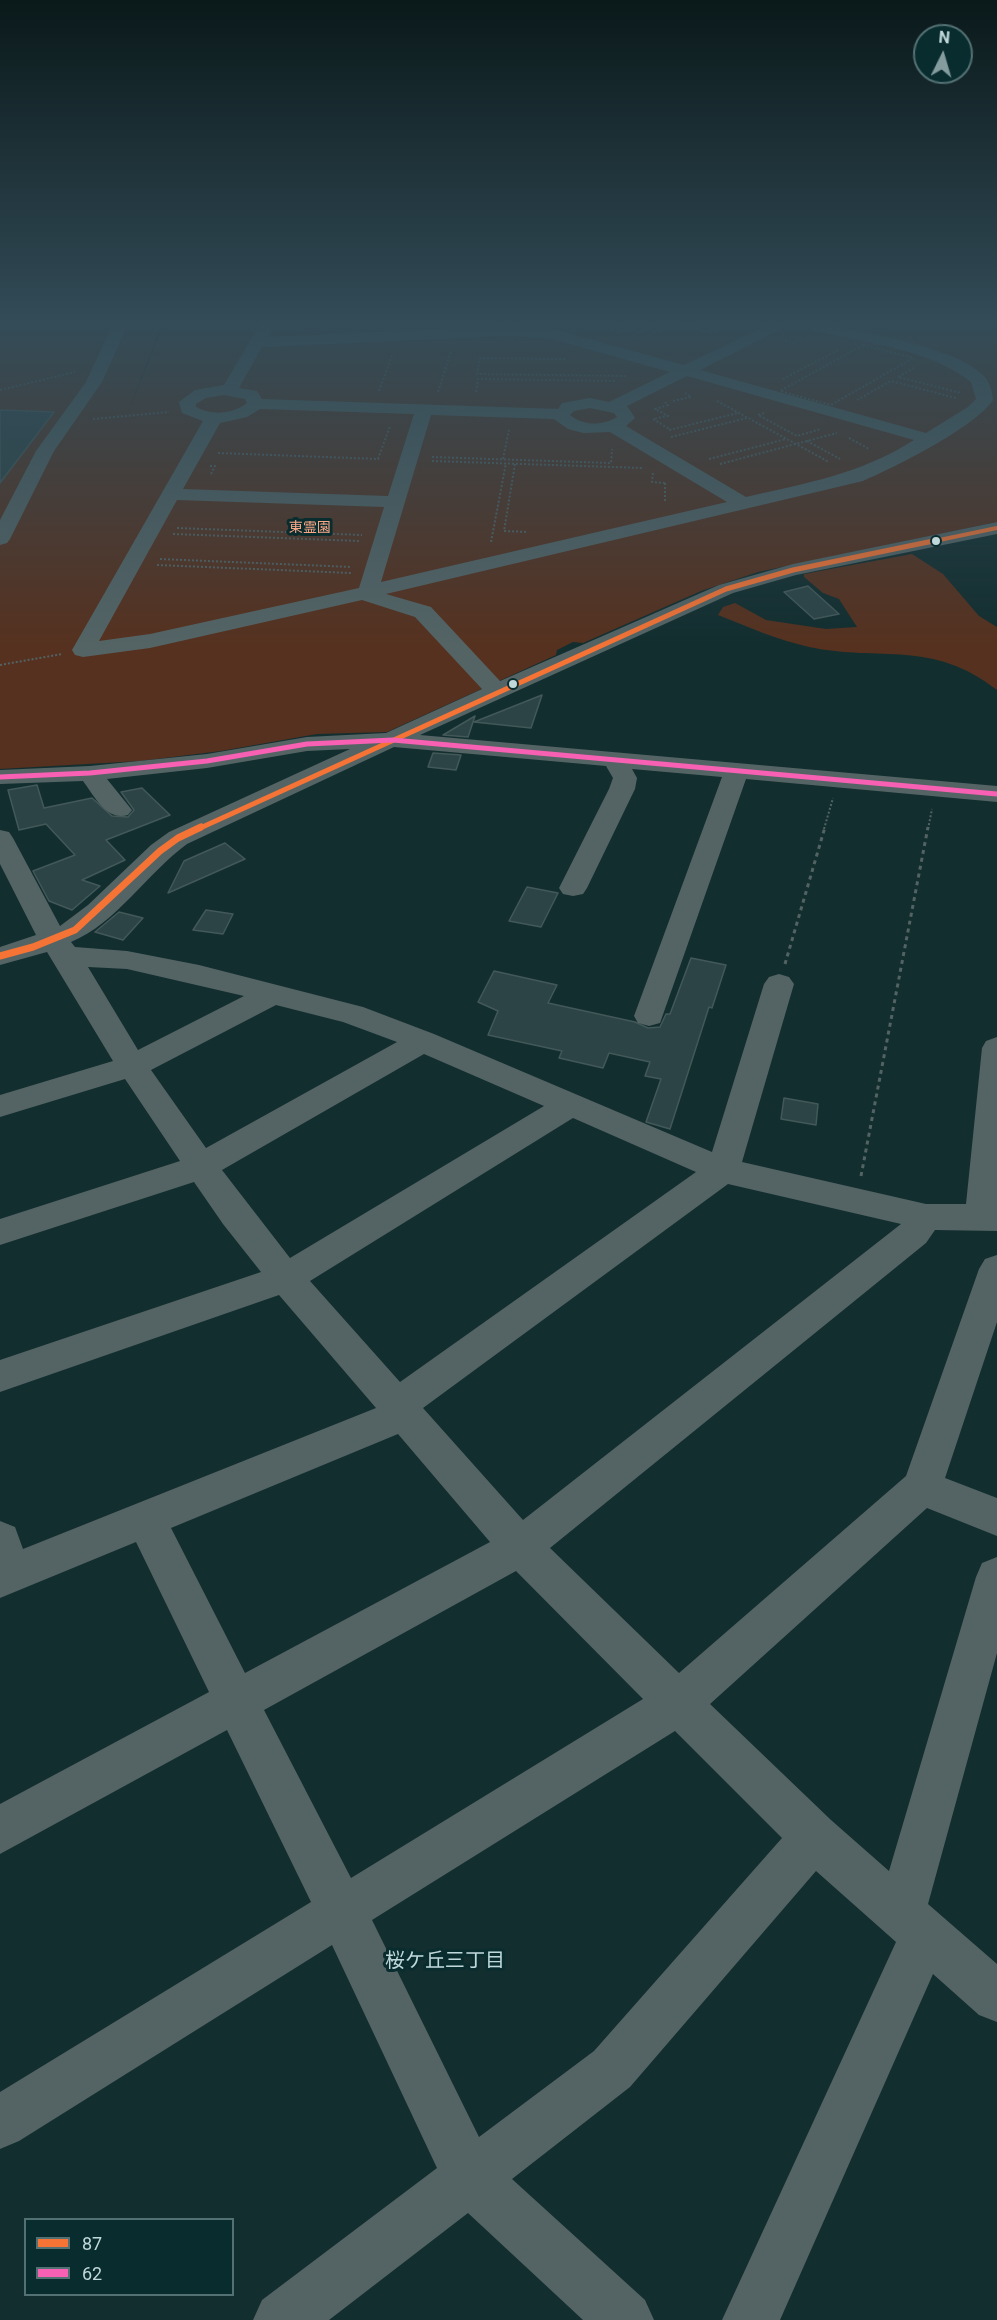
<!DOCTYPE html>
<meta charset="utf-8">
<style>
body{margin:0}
#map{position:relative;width:997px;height:2320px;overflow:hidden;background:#132e2f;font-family:Roboto,sans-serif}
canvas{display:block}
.legend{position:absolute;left:24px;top:2218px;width:210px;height:78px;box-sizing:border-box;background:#092c2f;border:2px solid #537173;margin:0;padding:8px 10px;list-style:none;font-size:18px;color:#c1d8da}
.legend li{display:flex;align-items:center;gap:12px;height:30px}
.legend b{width:30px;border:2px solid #537173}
.north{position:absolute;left:913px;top:24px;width:60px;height:60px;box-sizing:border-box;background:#092c2f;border:2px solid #537173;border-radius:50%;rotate:5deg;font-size:16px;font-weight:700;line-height:24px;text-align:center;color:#c1d8da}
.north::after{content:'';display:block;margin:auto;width:21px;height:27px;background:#849c9e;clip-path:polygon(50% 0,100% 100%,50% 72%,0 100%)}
</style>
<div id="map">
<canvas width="997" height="2320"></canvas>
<ul class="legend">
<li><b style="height:8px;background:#f57335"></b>87</li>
<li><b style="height:8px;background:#f860b3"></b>62</li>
</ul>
<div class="north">N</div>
</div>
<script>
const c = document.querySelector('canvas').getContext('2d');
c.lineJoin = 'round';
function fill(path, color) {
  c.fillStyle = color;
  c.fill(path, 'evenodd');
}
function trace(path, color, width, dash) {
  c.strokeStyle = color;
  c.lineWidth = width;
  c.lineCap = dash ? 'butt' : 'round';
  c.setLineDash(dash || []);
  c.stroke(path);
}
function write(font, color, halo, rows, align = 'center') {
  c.font = font + ' Roboto,"Noto Sans JP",sans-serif';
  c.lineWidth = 6;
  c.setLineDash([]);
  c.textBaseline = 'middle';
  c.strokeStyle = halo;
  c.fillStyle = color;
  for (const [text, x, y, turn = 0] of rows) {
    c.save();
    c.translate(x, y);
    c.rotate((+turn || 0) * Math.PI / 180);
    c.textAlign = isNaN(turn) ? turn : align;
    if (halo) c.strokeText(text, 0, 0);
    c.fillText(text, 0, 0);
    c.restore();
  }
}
fill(new Path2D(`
 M0 322H163L127 414 165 322H997V522L758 572 701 591 583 643 573 642 557 650 556 655 387 732 317 734 221 751 140 761 0 769Z
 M912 554 943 574 979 616 997 627V690C932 639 881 662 809 647 778 640 748 627 718 615L723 607 735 603 766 620 826 629 857 627 839 599 823 593 804 577V574Z`), '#56311f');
const building = new Path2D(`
 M0 410 54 412 0 483Z
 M808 586 839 614 814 619 784 592Z
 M542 695 531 728 474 722Z
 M475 716 468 737 443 735Z
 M433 753 461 755 456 770 428 767Z
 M37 785 44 808 92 798 112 816 128 817 134 810 121 792 142 788 170 815 106 840 125 860 82 880 100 886 72 910 49 901 33 871 75 855 46 824 19 830 8 790Z
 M225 843 245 859 168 893 184 861Z
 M527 887 558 893 541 927 509 921Z
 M206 910 233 914 223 934 193 930Z
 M119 912 143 918 123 940 95 932Z
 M691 958 726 965 712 1008 709 1007 670 1129 646 1122 661 1079 645 1076 650 1062 609 1053 603 1068 559 1058 562 1051 488 1035 498 1011 478 1002 494 971 557 985 548 1003 635 1022 648 1028 660 1027 666 1014H670Z
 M784 1098 818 1104 816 1125 781 1119Z`);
fill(building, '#2c4446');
trace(building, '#435859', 1.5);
trace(new Path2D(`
 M690 322 721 331
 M612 330 627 322
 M618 333 641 322
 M633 336 662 322
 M643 339 676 323 717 334
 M785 341 793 343 801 339
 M863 345 913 358 831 405 780 391Z
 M565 359 480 358 477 374 626 376
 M914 368 898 377 961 393
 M783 379 838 350
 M0 390 75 372
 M379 391 393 353
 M438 392 451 351
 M476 392 478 379 615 381
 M857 400 891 381 956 398
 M673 401 691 397 685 393
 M717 401 829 462
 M665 402 668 405 655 409 668 416 653 419 671 430
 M764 413 758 415 797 436 821 429
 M93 419 169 412
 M669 430 738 413
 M671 437 747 418
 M849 438 869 449
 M807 441 840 459
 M218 453 379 459
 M432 457 611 463 612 449
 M378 459 390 426
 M503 459 509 430
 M709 459 786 439
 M432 461 643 468
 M515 464 504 531 528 532
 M720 464 837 433
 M210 466H215L210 476
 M653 473 652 482 665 483
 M665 483V503
 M177 528 362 535
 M173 534 360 541
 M491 542 506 463
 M160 559 351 567
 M157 565 351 573
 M0 665 62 654
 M824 829 833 798
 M928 829 932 809`), '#536364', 2, [2, 2]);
trace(new Path2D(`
 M785 964 825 827
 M861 1176 928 827`), '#536364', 3, [4, 4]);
fill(new Path2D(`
 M114 322H129L102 382 54 451 10 539 7 543 0 545V520L36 451 86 382Z
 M261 322H276L268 337 510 326 553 329 684 365 772 323 777 325 780 328 777 331 700 370 926 433 968 407 976 399 971 382C928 348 863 343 811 330L808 327 811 324 816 322C861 333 950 344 983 375 990 382 992 391 993 400 974 428 895 467 863 481L386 594 431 607 500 681 719 585 793 564 997 522V534L796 575 733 593 420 735 997 786V802L746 779 660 1023 649 1026 638 1023 634 1016 722 777 632 769 637 778 635 789 587 888 583 894 573 896 563 894 559 888 609 789 613 778 606 766 394 747 187 844C147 873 117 923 71 942L75 947 127 951 199 965 363 1007 434 1034 712 1152 764 984 769 977 779 974 789 977 794 984 742 1162 926 1204H966L982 1048 986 1041 997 1037V1231L935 1230 926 1243 550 1548 679 1673 906 1476 979 1269 985 1259 997 1255V1322L945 1478 997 1498V1536L927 1508 710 1704 831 1820 889 1871 976 1577 982 1563 997 1557V1653L928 1904 997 1964V2022L979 2015 933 1974 780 2320H722L896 1942 816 1871 630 2087 512 2179 645 2300 654 2320H583L468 2213 329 2320H253L262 2300 437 2168 332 1945 19 2141 0 2149V2092L311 1902 227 1730 0 1854V1804L209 1692 136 1542 0 1598V1521L15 1527 23 1549 376 1408 279 1295 0 1392V1360L261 1272 223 1224 194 1182 0 1245V1219L180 1161 125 1079 0 1117V1095L113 1061 47 952 0 965V947L36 935 0 864V830L9 832 13 838 60 926 88 905 151 845 169 832 350 749 307 751 207 768 107 779 132 810 128 815C106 821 95 797 83 781L0 784V770L90 766 207 754 307 737 386 733 482 689 415 617 362 600 150 648 83 657 75 655 72 650 203 421 182 413 179 402 195 390 224 385ZM510 336 552 339 670 372 609 402 590 398 562 403 558 409 262 399 257 391 239 388 262 347ZM687 376 914 440C858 475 810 482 746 497L626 426 635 418 627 406ZM224 395 245 399 247 403C233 414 212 416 196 407V404L206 398ZM590 408 614 413 617 417C603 426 583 426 570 415L574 411ZM260 409 414 414 388 496 183 489 220 423 247 417ZM431 415 554 419 568 429 583 433 610 432 727 502 381 582ZM177 500 384 507 359 588 150 634 99 641ZM88 967 127 969 244 996 138 1050ZM276 1005 343 1022 397 1042 206 1148 151 1070ZM424 1054 544 1106 290 1258 222 1170ZM573 1118 696 1172 400 1382 310 1281ZM728 1184 901 1224 523 1520 423 1408ZM398 1434 490 1542 245 1673 171 1528ZM516 1571 643 1699 351 1878 264 1710ZM675 1731 782 1838 594 2051 479 2137 372 1920Z`), '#546465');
trace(new Path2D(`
 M925 543 997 528`), '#f57335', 4);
trace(new Path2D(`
 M198 829 726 589 793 570 933 541`), '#f57335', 5);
trace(new Path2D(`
 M0 956 33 947 75 930 160 851 178 838 201 827`), '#f57335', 7);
trace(new Path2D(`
 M0 777 90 773 207 761 307 744 393 740 997 794`), '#f860b3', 5);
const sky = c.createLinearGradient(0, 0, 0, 647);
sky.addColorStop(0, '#0a191a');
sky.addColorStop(0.5, '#334c58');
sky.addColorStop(1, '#334c5800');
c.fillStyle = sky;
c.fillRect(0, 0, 997, 647);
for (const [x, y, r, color] of [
 [936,541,5,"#c1d8da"],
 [513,684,5,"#c1d8da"]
]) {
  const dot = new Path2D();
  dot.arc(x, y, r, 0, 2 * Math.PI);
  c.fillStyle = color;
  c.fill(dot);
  trace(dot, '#092c2f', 2);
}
write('14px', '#fba887', '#092c2f', [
 ["東霊園",310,528]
]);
write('20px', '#c1d8da', '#092c2f', [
 ["桜ケ丘三丁目",445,1962]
]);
</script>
